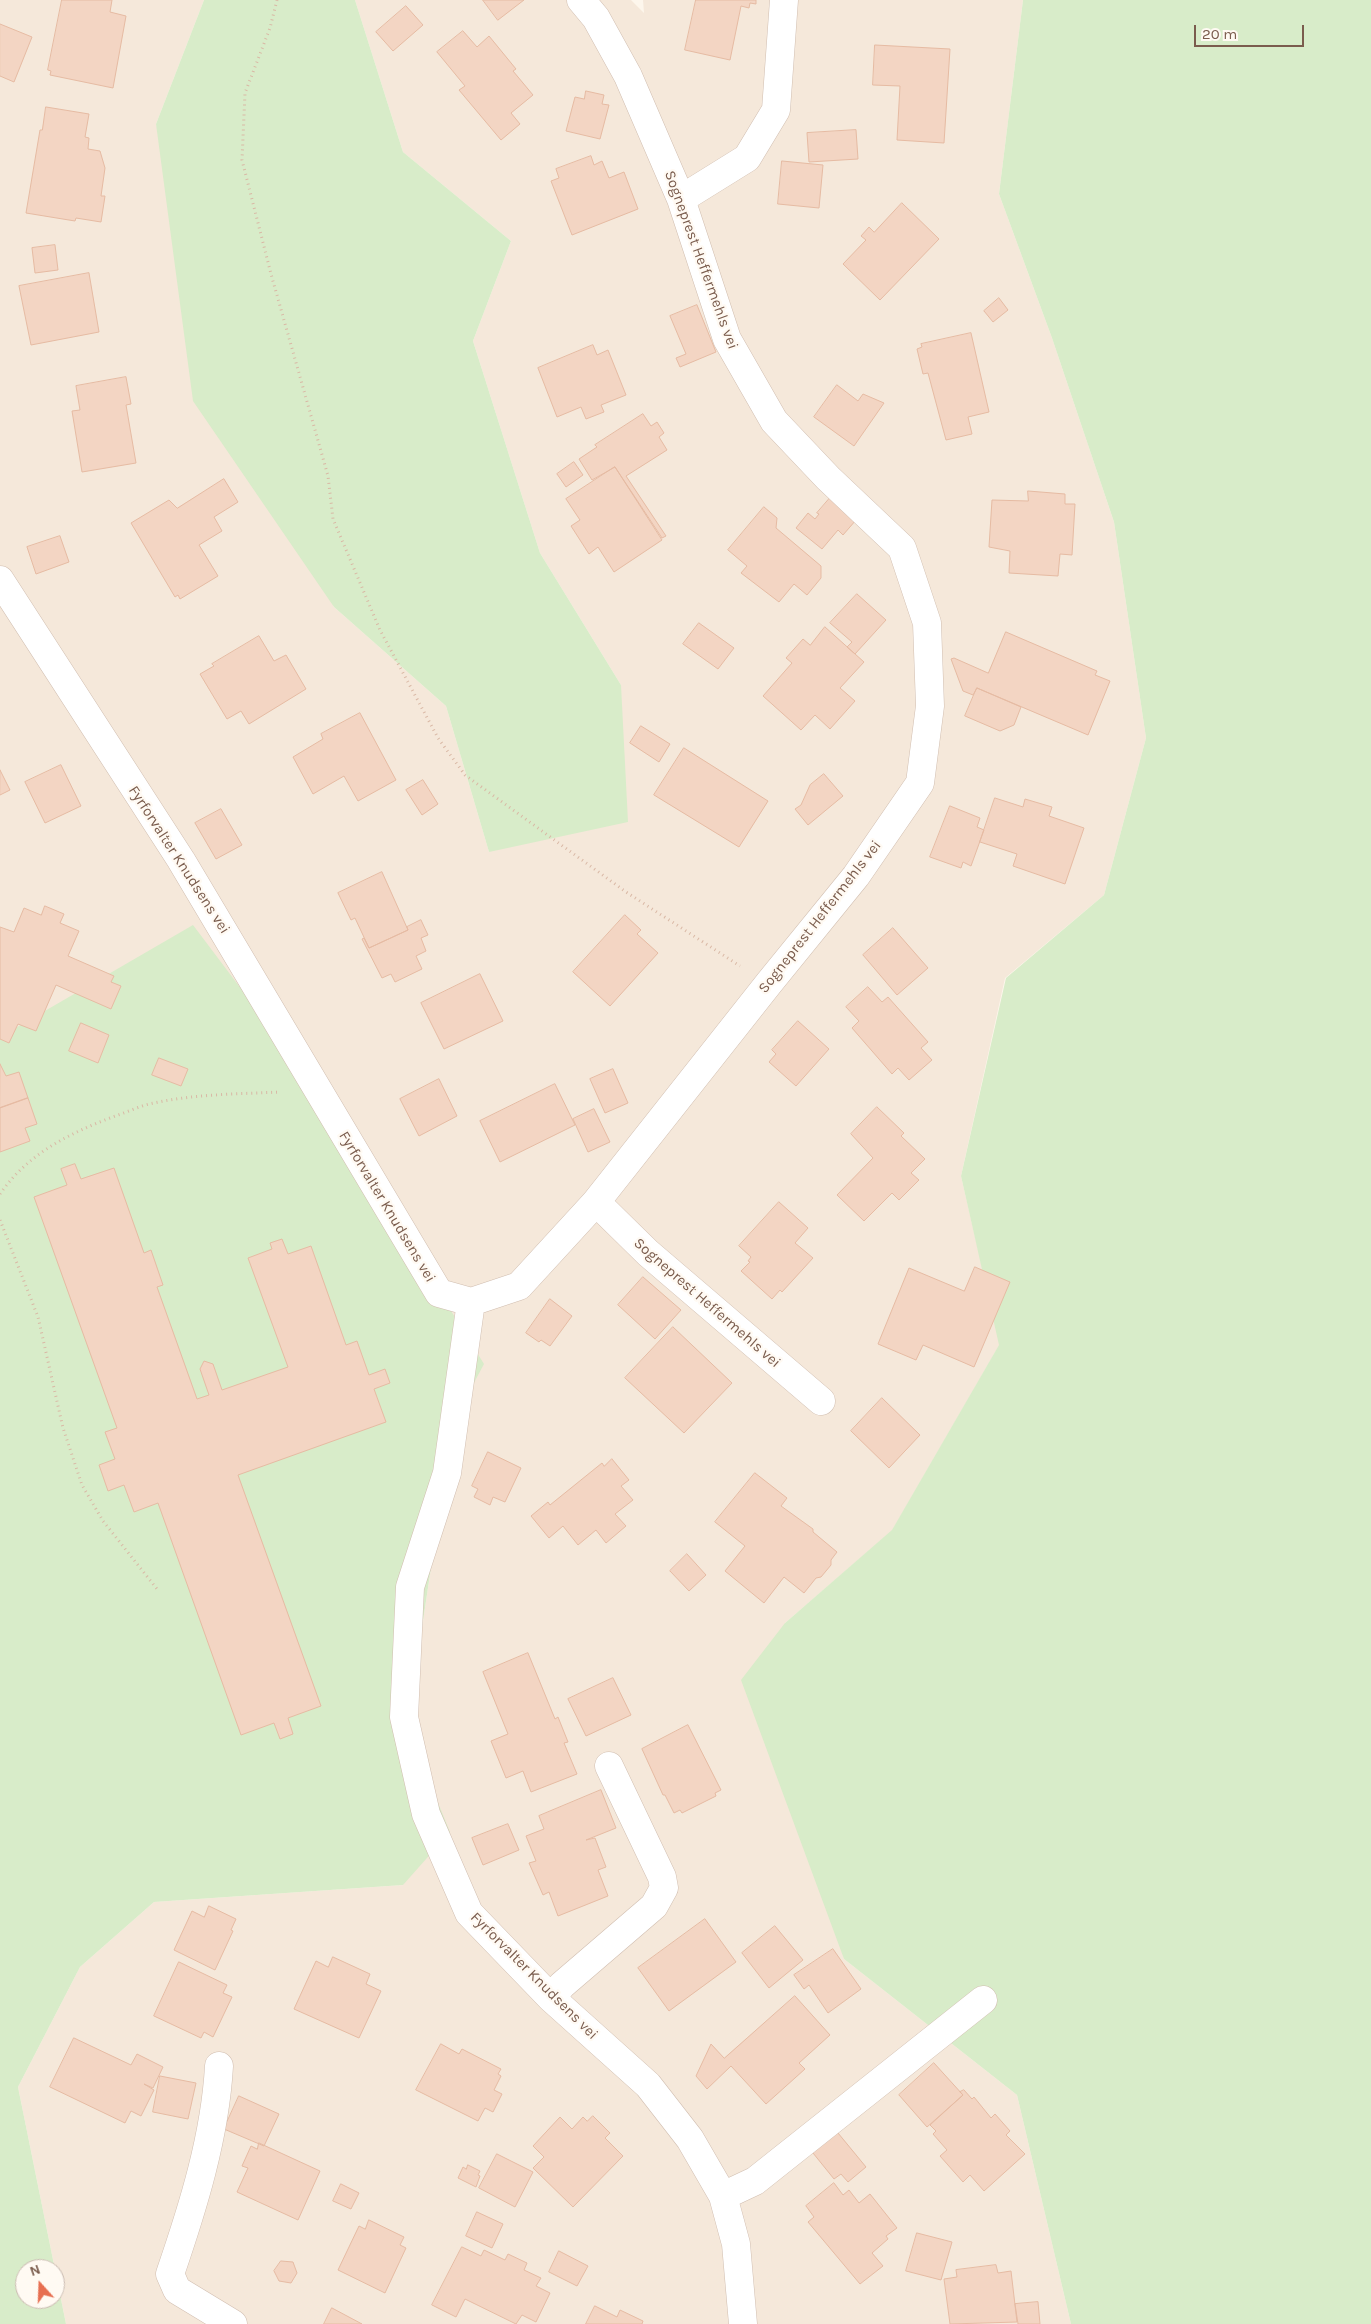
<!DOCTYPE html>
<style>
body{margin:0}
#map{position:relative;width:1371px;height:2324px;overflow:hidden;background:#fdf6ec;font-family:Karla,sans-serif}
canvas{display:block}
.north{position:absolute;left:15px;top:2259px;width:50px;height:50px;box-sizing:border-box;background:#fffaf3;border:1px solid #cabbb1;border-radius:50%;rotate:340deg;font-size:14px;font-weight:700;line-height:20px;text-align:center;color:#7a5c4d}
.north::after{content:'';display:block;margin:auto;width:18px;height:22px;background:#e76f51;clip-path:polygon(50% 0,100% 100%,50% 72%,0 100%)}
.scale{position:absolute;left:1194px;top:25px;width:110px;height:22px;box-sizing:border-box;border:2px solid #7a5c4d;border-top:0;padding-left:6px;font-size:15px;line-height:18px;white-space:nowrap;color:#7a5c4d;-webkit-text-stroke:4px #fffaf3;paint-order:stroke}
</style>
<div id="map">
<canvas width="1371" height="2324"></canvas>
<div class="north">N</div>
<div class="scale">20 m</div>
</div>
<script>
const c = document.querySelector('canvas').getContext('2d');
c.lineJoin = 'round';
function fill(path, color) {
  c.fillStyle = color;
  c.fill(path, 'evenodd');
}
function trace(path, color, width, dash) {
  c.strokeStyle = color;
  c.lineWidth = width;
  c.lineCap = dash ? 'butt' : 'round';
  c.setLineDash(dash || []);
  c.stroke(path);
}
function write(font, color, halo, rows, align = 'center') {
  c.font = font + ' Karla,sans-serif';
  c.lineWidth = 4.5;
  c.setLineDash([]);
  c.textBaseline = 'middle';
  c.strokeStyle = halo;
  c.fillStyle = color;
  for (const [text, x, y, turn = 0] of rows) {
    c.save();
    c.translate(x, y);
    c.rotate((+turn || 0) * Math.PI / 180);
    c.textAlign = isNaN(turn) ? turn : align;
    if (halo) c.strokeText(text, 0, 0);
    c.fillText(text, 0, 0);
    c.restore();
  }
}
fill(new Path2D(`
 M0 0H204L156 124 334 607 446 706 489 852 621 685 540 553 473 341 511 241 403 152 355 0H631L644 13 643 0H1023L999 194 1052 338 1114 522 1146 738 1104 895 1005 978 961 1176 1000 1344 892 1531 785 1623 844 1959 1017 2095 1071 2324H66L18 2087 80 1967 154 1902 403 1885 407 1727 453 1422 0 1037Z`), '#f5e8da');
fill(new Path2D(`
 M204 0H355L403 152 511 241 473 341 540 553 621 685 628 822 489 852 446 706 334 607 193 401 156 124Z
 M1023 0H1371V2324H1071L1017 2095 844 1959 741 1680 785 1623 892 1530 999 1345 961 1176 1006 978 1104 895 1146 738 1114 522 1052 338 999 194Z
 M193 925 297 1063 484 1364 453 1422 407 1727 450 1832 403 1885 154 1902 80 1967 18 2087 66 2324H0V1037ZM25 2269H55V2299H25Z`), '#d8ecc9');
const building = new Path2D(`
 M62 0H112L110 12 126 16 113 88 50 75 51 71 48 70Z
 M483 0H524L498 20Z
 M696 0H756V4L750 3 749 8 741 6 730 60 685 50Z
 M406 6 423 25 393 51 376 32Z
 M0 24 32 37 14 82 0 76Z
 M463 31 477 47 489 36 516 69 513 71 533 95 511 113 520 124 501 140 459 90 465 86 437 52Z
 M875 45 950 49 944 143 897 140 900 86 873 85Z
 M586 91 604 95 602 104 609 105 600 139 566 131 575 97 584 99Z
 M46 107 89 114 85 137 89 138 88 149 100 151 105 168 101 196H105L101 222 76 218 75 221 26 213 40 130H42Z
 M856 130 858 159 809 162 807 133Z
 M591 156 594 165 602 161 609 178 624 172 638 209 572 235 551 181 559 178 556 169Z
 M782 161 823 165 819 208 778 204Z
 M902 203 939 239 880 300 843 264 866 240 861 236 869 227 874 232Z
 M55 245 58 270 35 273 32 248Z
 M89 273 99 332 31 345 19 286Z
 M999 298 1008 310 993 322 984 311Z
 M697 305 716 352 680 367 676 358 686 354 670 316Z
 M971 333 989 412 968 417 972 434 946 440 928 373 923 374 917 349 922 347 921 344Z
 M593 345 597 355 608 350 626 395 601 405 604 412 586 419 581 407 557 417 538 368Z
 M126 377 131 404 126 405 136 463 82 472 72 411 80 410 76 386Z
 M837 385 858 401 863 394 884 403 854 446 814 417Z
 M643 414 651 426 657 422 664 433 659 437 667 450 626 476 666 536 662 538 615 467 592 480 579 459 597 447 595 445Z
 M574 462 583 475 566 487 557 474Z
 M615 467 662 540 614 572 598 547 589 554 571 526 580 520 566 499Z
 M224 479 238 502 214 517 222 531 199 545 218 576 180 599 178 595 175 597 131 523 169 500 177 508Z
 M1028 491 1065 494V504H1075L1072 555 1060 554 1058 576 1009 573 1010 551 989 547 992 500 1028 501Z
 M830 498 856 520 843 535 838 530 822 549 796 528 808 513 815 519 819 514 817 513Z
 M764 507 777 518 776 528 821 566V578L807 595 794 584 779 602 741 573 747 566 728 550Z
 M60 536 69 562 36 574 27 547Z
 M857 594 886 620 855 654 847 647 852 642 830 623Z
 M699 623 734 648 718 669 683 644Z
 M825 627 864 662 840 688 855 701 830 729 815 715 801 730 763 696 792 663 786 658 803 639 810 645Z
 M1006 632 1097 671 1095 675 1110 681 1088 735 977 688 973 695 963 691 951 659 954 658 988 673Z
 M259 636 274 661 286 655 306 689 249 724 241 711 227 719 200 674 214 666 212 664Z
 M977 688 1021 707 1014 725 1000 731 965 716Z
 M360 713 396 780 358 801 344 776 313 794 293 757 323 739 321 734Z
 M641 726 670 744 659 762 630 743Z
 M684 748 768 801 739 847 654 795Z
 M61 765 81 806 45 823 25 782Z
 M0 770 10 790 0 795Z
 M824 774 843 796 808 825 795 809 801 805 810 785Z
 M423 780 438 804 422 815 406 790Z
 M995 798 1023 807 1025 799 1052 807 1049 816 1084 828 1065 884 1013 866 1017 854 980 842Z
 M950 806 980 818 977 827 984 830 971 866 963 862 961 868 930 857Z
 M221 809 242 845 216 859 195 823Z
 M382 872 408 930 369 948 355 918 351 920 338 893Z
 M45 906 64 914 60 923 79 931 68 956 114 976 111 982 121 986 111 1009 56 985 36 1031 18 1024 9 1043 0 1039V927L14 932 24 908 41 915Z
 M625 915 641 930 637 934 658 953 610 1006 573 972Z
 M421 920 428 935 421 938 426 951 416 956 422 969 395 982 391 974 382 978 362 939 364 938 369 948 408 930 407 927Z
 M893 928 928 968 897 995 863 955Z
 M480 974 503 1021 444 1049 421 1003Z
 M868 987 882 1002 888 997 928 1042 921 1048 932 1060 909 1080 898 1068 892 1074 852 1028 859 1021 846 1007Z
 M798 1021 829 1049 796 1086 769 1062 776 1054 772 1050Z
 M81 1023 109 1035 98 1063 69 1051Z
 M159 1058 188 1069 181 1086 152 1075Z
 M0 1064 6 1076 19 1072 28 1098 0 1108Z
 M613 1069 628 1103 605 1113 590 1079Z
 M439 1079 457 1116 419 1136 400 1099Z
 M555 1084 575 1125 500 1162 480 1121Z
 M28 1098 37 1124 25 1128 30 1141 0 1152V1108Z
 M877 1107 904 1133 901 1136 925 1159 911 1173 919 1180 899 1200 892 1193 864 1221 837 1195 873 1158 851 1134Z
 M594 1109 610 1142 588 1152 573 1119Z
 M75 1164 81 1179 114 1168 144 1253 151 1250 163 1285 157 1287 197 1399 209 1395 200 1369 204 1361 213 1364 222 1390 288 1367 248 1258 272 1249 270 1243 282 1239 288 1254 311 1246 346 1345 357 1341 369 1375 385 1369 390 1383 374 1389 386 1422 238 1475 321 1706 288 1718 293 1734 280 1739 274 1723 241 1735 158 1503 134 1512 124 1485 108 1491 99 1465 115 1459 105 1432 117 1428 34 1197 67 1185 61 1169Z
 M779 1202 808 1228 795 1243 813 1258 782 1292 780 1290 772 1299 741 1271 750 1262 748 1261 751 1257 739 1246Z
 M975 1267 1010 1282 974 1367 923 1345 916 1360 878 1344 909 1268 964 1291Z
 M643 1277 681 1310 655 1339 618 1305Z
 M550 1299 572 1316 550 1346 541 1340 539 1342 526 1333Z
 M673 1327 732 1383 684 1433 625 1378Z
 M882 1398 920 1435 889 1468 851 1431Z
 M488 1452 521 1468 505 1502 493 1497 490 1505 474 1497 478 1489 472 1486Z
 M612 1459 629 1480 621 1486 633 1500 615 1514 626 1526 606 1543 596 1530 578 1545 563 1526 549 1538 531 1516 548 1502 550 1505 602 1463 604 1466Z
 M755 1473 787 1498 781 1506 813 1529V1532L837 1552 831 1560V1565L821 1577 816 1578 804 1593 784 1577 764 1603 725 1571 745 1546 715 1522Z
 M687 1554 706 1575 689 1591 670 1571Z
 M528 1653 555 1719 558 1717 568 1742 564 1743 577 1774 531 1792 523 1771 506 1778 491 1741 508 1734 483 1672Z
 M613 1678 631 1715 586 1736 568 1699Z
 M688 1725 721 1790 715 1793 716 1796 682 1813 680 1810 674 1813 665 1795H663L642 1749Z
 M601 1790 616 1828 586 1840 595 1838 606 1867 598 1870 608 1896 558 1916 549 1892 543 1895 529 1863 536 1861 526 1836 544 1829 539 1816Z
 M508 1824 519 1850 483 1865 472 1838Z
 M209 1906 236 1919 231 1930 233 1931 215 1970 174 1950 192 1911 204 1917Z
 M705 1919 736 1962 669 2011 638 1968Z
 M775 1926 803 1960 769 1988 742 1953Z
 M833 1949 861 1989 828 2013 809 1985 804 1989 794 1975Z
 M333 1957 370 1974 366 1984 381 1991 359 2038 294 2009 316 1961 328 1967Z
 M179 1962 227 1985 223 1993 232 1997 213 2037 204 2032 201 2038 154 2016Z
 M795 1996 830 2035 799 2063 805 2069 766 2104 731 2066 707 2089 696 2076 711 2044 724 2058Z
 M74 2038 131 2065 137 2054 163 2067 153 2088 144 2084 154 2090 141 2116 131 2111 125 2123 50 2087Z
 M441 2044 459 2054 462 2049 501 2069 498 2074 501 2076 494 2090 502 2094 493 2112 485 2108 478 2121 416 2090Z
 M934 2063 963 2095 927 2127 899 2095Z
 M160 2076 196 2083 188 2119 153 2112Z
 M964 2090 972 2099 974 2097 991 2118 995 2114 1010 2131 1006 2135 1025 2154 984 2191 970 2175 963 2182 940 2156 947 2150 933 2134 936 2131 930 2125 963 2095 960 2092Z
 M239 2096 279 2114 264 2146 224 2129Z
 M593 2116 610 2133 605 2138 623 2156 573 2207 533 2168 544 2157 533 2146 560 2117 572 2129 583 2117 587 2121Z
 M838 2133 866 2167 848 2182 841 2174 834 2179 813 2153Z
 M259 2143 320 2171 298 2220 237 2192 248 2168 242 2166 251 2146 257 2149Z
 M497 2154 533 2172 515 2207 479 2188Z
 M468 2165 480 2171 478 2175 480 2176 476 2187 458 2178 463 2167 466 2169Z
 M834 2183 843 2195 849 2190 859 2203 870 2194 897 2228 886 2236 888 2239 872 2253 883 2266 860 2284 808 2222 814 2217 806 2206Z
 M341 2184 359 2193 351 2209 333 2201Z
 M477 2212 503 2224 492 2248 466 2236Z
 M369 2220 404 2237 400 2245 406 2248 385 2293 338 2270 359 2226 365 2229Z
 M917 2233 952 2242 941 2280 906 2271Z
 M462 2247 481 2256 484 2250 505 2260 508 2254 527 2263 524 2270 541 2278 536 2286 550 2293 536 2322 522 2315 516 2324 465 2299 456 2317 432 2305Z
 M559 2251 588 2266 577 2286 549 2272Z
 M281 2261 293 2262 297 2273 291 2283 279 2281 274 2271Z
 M996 2265 998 2273 1011 2271 1017 2322 950 2324 944 2279 957 2277 956 2270Z
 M1038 2302 1040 2324H1018L1015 2304Z
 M595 2306 617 2317 620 2310 643 2321 642 2324H586Z
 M332 2308 362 2324H324Z`);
fill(building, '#f3d5c3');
trace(building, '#e6bba3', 1);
const minor = new Path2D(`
 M681 199 747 158 776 110 784 0
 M0 580 181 860 439 1293 471 1302
 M596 1202 648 1253 821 1401
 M471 1302 519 1286 596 1202 769 983 856 876 920 783 930 706 927 623 902 548 828 478 774 421 727 339 681 199 628 76 596 18 581 0
 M471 1302 447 1473 410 1587 404 1717 426 1814 469 1913 551 1998 648 2085 690 2139 723 2196 736 2244 743 2324
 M551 1998 562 1985 654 1906 664 1888 662 1877 609 1766
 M219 2066C215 2137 193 2207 170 2274L177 2290 233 2324
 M723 2196 755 2181 983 2000`);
trace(minor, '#d1beb0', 29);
trace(new Path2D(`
 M277 0 270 28 245 93 242 160 271 274 328 476 333 519 380 630 438 738 465 775 626 892 740 966
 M0 1194C29 1152 72 1132 118 1115 130 1111 142 1105 154 1103 195 1094 239 1094 280 1092
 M0 1220 38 1317 63 1428 82 1485 103 1521 157 1589`), '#d9b8a5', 3, [1, 4]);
trace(minor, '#fff', 28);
write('15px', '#7a5c4d', '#fffaf3', [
 ["Sogneprest Heffermehls vei",701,260,70],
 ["Fyrforvalter Knudsens vei",179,860,57],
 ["Sogneprest Heffermehls vei",820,917,-52],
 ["Fyrforvalter Knudsens vei",387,1207,59],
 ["Sogneprest Heffermehls vei",707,1303,41],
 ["Fyrforvalter Knudsens vei",534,1976,45]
]);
</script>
